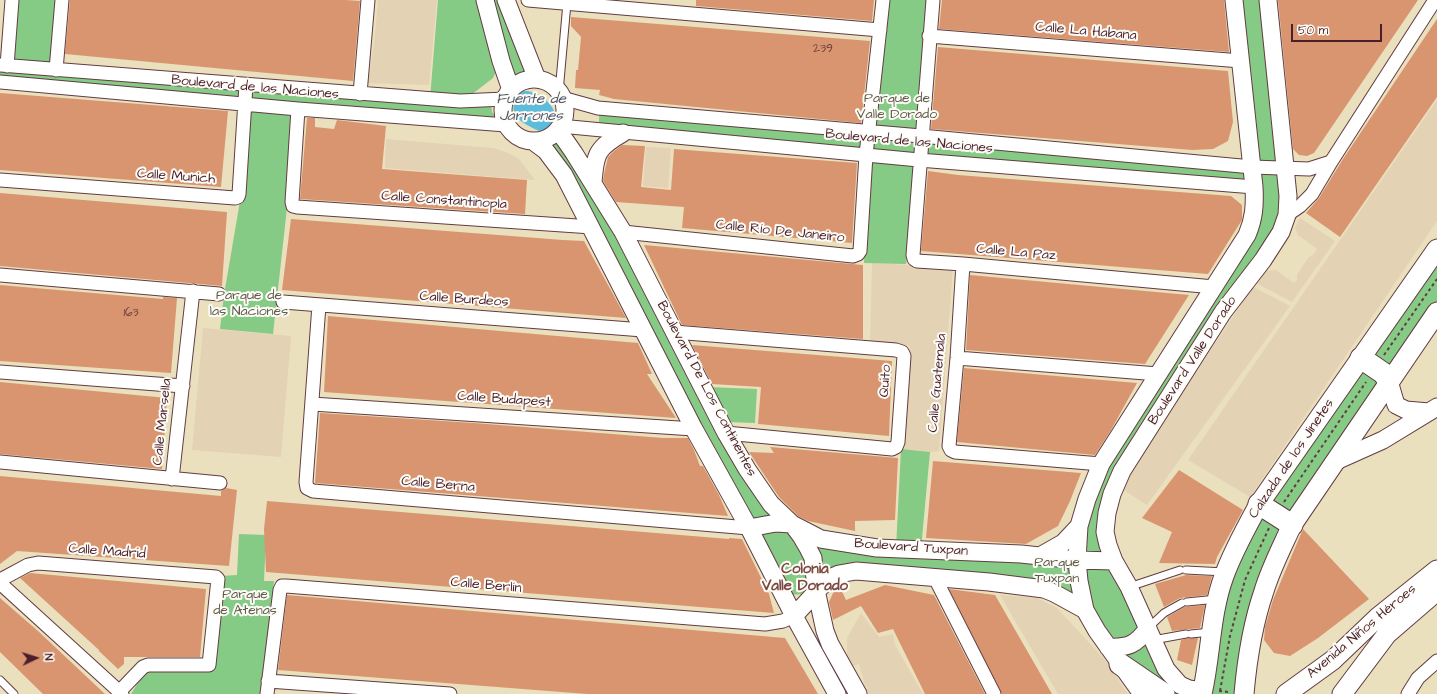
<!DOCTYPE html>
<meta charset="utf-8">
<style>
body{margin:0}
#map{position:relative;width:1437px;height:694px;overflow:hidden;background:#eae0be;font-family:"Architects Daughter",sans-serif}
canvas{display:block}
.north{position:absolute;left:16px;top:638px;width:40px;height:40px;-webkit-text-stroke:3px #fdfcf7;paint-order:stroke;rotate:86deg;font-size:11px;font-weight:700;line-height:16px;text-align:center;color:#4a1f2b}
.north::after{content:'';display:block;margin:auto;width:14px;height:18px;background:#4a1f2b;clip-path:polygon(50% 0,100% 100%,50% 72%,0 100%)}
.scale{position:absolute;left:1291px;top:24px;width:91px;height:18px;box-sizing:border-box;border:2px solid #4a1f2b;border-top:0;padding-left:5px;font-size:12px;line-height:14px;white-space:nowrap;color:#4a1f2b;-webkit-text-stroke:3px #fdfcf7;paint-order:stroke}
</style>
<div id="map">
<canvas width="1437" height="694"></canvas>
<div class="north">N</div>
<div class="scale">50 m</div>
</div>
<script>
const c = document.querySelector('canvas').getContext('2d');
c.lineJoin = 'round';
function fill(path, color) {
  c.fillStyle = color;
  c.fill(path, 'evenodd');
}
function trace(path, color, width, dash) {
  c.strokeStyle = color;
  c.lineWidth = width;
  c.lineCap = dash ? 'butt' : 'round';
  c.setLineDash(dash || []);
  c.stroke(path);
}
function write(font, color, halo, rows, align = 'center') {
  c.font = font + ' "Architects Daughter",sans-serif';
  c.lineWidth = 4;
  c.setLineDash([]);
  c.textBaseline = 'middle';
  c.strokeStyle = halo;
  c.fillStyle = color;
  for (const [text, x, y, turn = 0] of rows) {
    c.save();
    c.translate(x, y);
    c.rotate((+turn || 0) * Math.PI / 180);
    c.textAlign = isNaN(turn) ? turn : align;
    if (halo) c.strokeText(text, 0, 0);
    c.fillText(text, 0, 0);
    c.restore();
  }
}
fill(new Path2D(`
 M378 0H437L429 85 368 83 374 45Z
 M1437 100V221L1250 497 1188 460Z
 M386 139 493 148 508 153 519 159 535 180 385 168Z
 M646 147 671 148 668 188 643 186Z
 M1300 218 1335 241 1292 302 1258 284 1265 271 1276 270 1294 283 1297 280V275L1308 258 1314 254 1317 249 1298 235 1295 228Z
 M872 263 953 267 939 451 930 452 901 449 910 346 870 343Z
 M1253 287 1290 306 1147 505 1119 487Z
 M203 328 291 336 281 457 192 450Z
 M1000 595 1037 598 1057 608 1106 661 1128 694H1058Z
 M861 613 879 637 893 634 895 645 923 694H864L862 690 868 688 865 685 859 664 847 668V638Z`), '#e3d2b4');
fill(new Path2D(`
 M12 0H62L56 70 430 99 438 0H506L533 77 523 74 513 75 501 61 493 78 471 95 491 100 492 112 501 123 298 109 273 334 220 329 224 295 240 201 244 104 0 82V65Z
 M883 0H933L921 136 1248 167 1250 187 599 129V109L868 132Z
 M1235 0H1267L1286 216 1221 312 1106 514 1146 629 1109 645 1081 581 1079 560 1102 464 1254 220Z
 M561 134 725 433 800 537 814 585 803 594 791 595 546 143Z
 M870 158 916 162 906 264 864 263Z
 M1437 252V308L1290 523 1242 694H1203L1214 624 1261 504Z
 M708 387 757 389 755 423 728 422Z
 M901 449 930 452 921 549 896 548Z
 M239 534 266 535 264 581H274L263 694H131L148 667H213L221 576 237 575Z
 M813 536 1040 556 1069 539 1084 608 1054 592 856 571 817 588Z
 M1148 630 1165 669 1200 694H1165L1121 664 1119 648Z`), '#85ca85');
fill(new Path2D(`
 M524 91C547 91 573 124 539 131 527 125 510 119 514 103 516 97 518 94 524 91Z`), '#5dbcdc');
fill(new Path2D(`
 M70 0H346L360 1 353 81 65 54Z
 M696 0H874L872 21 696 6Z
 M942 0H1224L1229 52 939 29Z
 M1278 0H1418L1314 153 1307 156 1299 155 1293 149Z
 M571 17 870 41 861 123 614 99 599 95 600 90 575 88 576 70H578L581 37 571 26Z
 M1437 19V97L1340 237 1306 213 1319 198 1343 159Z
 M938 47 1228 71 1233 122 1228 141 1213 149 1192 150 931 129Z
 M0 93 228 111 221 187 0 170Z
 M307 118H315V127L334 129 337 120 386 126 382 169 527 180 525 214 300 199Z
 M622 145 645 146 641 187 671 190 674 149 857 163 852 243 682 228 684 207 616 202 603 181 604 174 608 157 614 151Z
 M928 171 958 175 1231 196 1242 205V220L1208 274 921 251Z
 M0 193 227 212 222 286 0 266Z
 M291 219 563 240 584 241 626 318 282 290Z
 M644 245 863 265V339L682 325Z
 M970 275 1189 295 1145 364 966 350Z
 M0 285 163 299V297L177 298 171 373 0 361Z
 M328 316 638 343 652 374H647L676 418 324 392Z
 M692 345 892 361 889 436 758 424 761 387 712 384Z
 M964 368 1137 383 1111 430 1095 455 957 442Z
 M0 382 167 398 162 469 0 454Z
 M320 413 474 423 663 438H688L694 450 700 466H703L719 495 728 516 315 483Z
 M770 447 898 458 895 520 855 521V531L808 521 798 516 779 497 749 452 774 453Z
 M933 461 1081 473 1070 501 1058 526 1026 544 926 538Z
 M1179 470 1243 510 1217 557 1215 564 1159 563 1172 532 1142 518Z
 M0 476 221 496V491L226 488 237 490 229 566 17 551 0 564Z
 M267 501 729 539V538L742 539 769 594 774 613 266 572 264 529Z
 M1303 529 1369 599 1318 638 1290 656 1274 653 1264 640 1265 627 1273 600Z
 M30 573 206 589 200 657H124V664L118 669 99 651V650L20 578Z
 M1186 575 1212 576 1207 595 1180 598 1164 607 1155 584Z
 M839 585 846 600 885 585 934 595 985 694H925L893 629 878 633 861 606 833 620 829 602 833 593Z
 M949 589 995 595 1052 694H1002Z
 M287 595 785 638 818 694H587L278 670Z
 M0 598 38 631 105 694H43L0 652Z
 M1205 605 1200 628 1172 631 1167 617 1185 607Z
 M1188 638H1198L1192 665 1177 660 1181 640Z`), '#d99570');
const service = new Path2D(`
 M559 92 567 3
 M1186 570 1225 572
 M1129 587 1180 570
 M1187 602 1217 599
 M1148 628 1164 613 1182 603
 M1191 634 1211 632
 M1153 640 1186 634
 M0 680 14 694`);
const minor = new Path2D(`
 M528 0 880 30
 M933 0 913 255 914 259 917 261 963 264 1214 287
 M929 36 1241 61
 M0 65 460 101 505 99
 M7 66 12 0
 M56 70 62 0
 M0 82 298 109 506 125
 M360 94 368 0
 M562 98 598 108 921 136 1252 167 1309 169 1331 162
 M298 109 292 202 293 206 297 207 592 227
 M560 126 919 160 1254 187
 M0 180 235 198 238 197 239 194 246 85
 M1287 215 1300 206 1312 194 1331 162 1435 0
 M623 232 853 256 858 254 860 251 866 155 883 0
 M963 264 957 358 949 446 951 450 955 452 1101 464
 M0 275 219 294
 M283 302 643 330
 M319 305 306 482 307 488 313 491 749 528
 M674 332 896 350 902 352 904 356 898 442 896 447 892 449 726 433
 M957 358 1158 374
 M0 372 183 386
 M312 404 694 429
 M0 462 220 483
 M172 479 193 291
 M935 578 994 694
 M0 580 28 565 38 563 216 577 218 579 209 665H148L143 667 119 692
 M0 583 122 694
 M268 681 450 694
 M267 694 280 590 282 586H286L765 624 783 621 794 616
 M1408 694 1418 678 1437 661`);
const tertiary = new Path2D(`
 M485 0 501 61 511 90
 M506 0 537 79
 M503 110a31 31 0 1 1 62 0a31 31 0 1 1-62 0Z
 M558 130 574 153 623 232 726 433 747 469 771 504 792 524 801 536 808 548 813 558 816 590 825 631 830 644 858 694
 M534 142 546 151 564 175 694 429 749 528 794 616 837 694
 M593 183C595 153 597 148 623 133
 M1389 381 1396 405 1406 410 1429 412
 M1336 461 1383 440 1437 407
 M749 528 776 523 792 524 821 539 877 548 1021 554 1077 560 1114 561
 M1040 556 1063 543 1079 526
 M794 616 828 579 839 574 856 571 989 582 1044 589 1054 593 1085 610
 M1108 647C1128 648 1136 645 1148 628
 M1202 691 1189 689 1180 685 1166 669 1129 587 1114 561 1108 545 1105 532 1107 513 1112 494 1122 471 1223 312 1263 260 1281 232 1287 215 1288 196 1268 0
 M1142 694 1097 631 1085 610 1079 581 1077 560 1079 526 1087 499 1101 464 1247 235C1254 219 1255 205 1254 187L1234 0`);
const secondary = new Path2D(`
 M1202 694C1211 655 1210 614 1224 576 1233 551 1246 528 1259 504L1437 249
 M1244 694C1247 660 1253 623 1264 591 1271 568 1282 547 1292 525L1437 312
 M1286 694 1333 660 1377 618 1437 570
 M1342 694 1387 634 1437 591`);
const primary = new Path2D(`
 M1361 358 1383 373 1389 381
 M1259 504 1292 525
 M1120 664 1164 694`);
trace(service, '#623c41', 9);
trace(minor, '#623c41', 15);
trace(tertiary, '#623c41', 19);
trace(secondary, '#623c41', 21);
trace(primary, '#623c41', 23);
trace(new Path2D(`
 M1384 355 1437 279
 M1284 502 1366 382
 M1219 691 1229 692
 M1220 691 1230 636 1245 580 1269 528`), '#623c41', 2, [3, 3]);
trace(service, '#fff', 7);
trace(minor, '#fff', 13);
trace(tertiary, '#fff', 17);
trace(secondary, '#fff', 19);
trace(primary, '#fff', 21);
write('12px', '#6e3c3c', null, [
 ["239",823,49],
 ["163",131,313]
]);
write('14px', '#4a1f2b', '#fdfcf7', [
 ["Calle La Habana",1086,32,5],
 ["Boulevard de las Naciones",255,88,5],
 ["Boulevard de las Naciones",909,142,5],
 ["Calle Munich",176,177,4],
 ["Calle Constantinopla",444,201,4],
 ["Calle Río De Janeiro",780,232,6],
 ["Calle La Paz",1016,253,5],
 ["Calle Burdeos",464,300,4],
 ["Boulevard Valle Dorado",1193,361,-57],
 ["Quito",886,381,-86],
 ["Calle Guatemala",938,383,-85],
 ["Boulevard De Los Continentes",706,389,62],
 ["Calle Budapest",504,400,4],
 ["Calle Marsella",163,422,-84],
 ["Calzada de los Jinetes",1292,459,-56],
 ["Calle Berna",438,485,5],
 ["Boulevard Tuxpan",911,548,4],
 ["Calle Madrid",107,552,4],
 ["Calle Berlín",486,586,5],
 ["Avenida Niños Héroes",1362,632,-40]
]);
write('14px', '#5f5b4a', '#fdfcf7', [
 ["Parque de",897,99],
 ["Valle Dorado",897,115],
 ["Parque de",249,296],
 ["las Naciones",249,312],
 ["Parque",1057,563],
 ["Tuxpan",1057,579],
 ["Parque",245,595],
 ["de Atenas",245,611]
]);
write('italic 15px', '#515669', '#fdfcf7', [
 ["Fuente de",531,100],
 ["Jarrones",531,117]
]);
write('bold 15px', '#7c4843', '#fdfcf7', [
 ["Colonia",805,570],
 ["Valle Dorado",805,587]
]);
</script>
